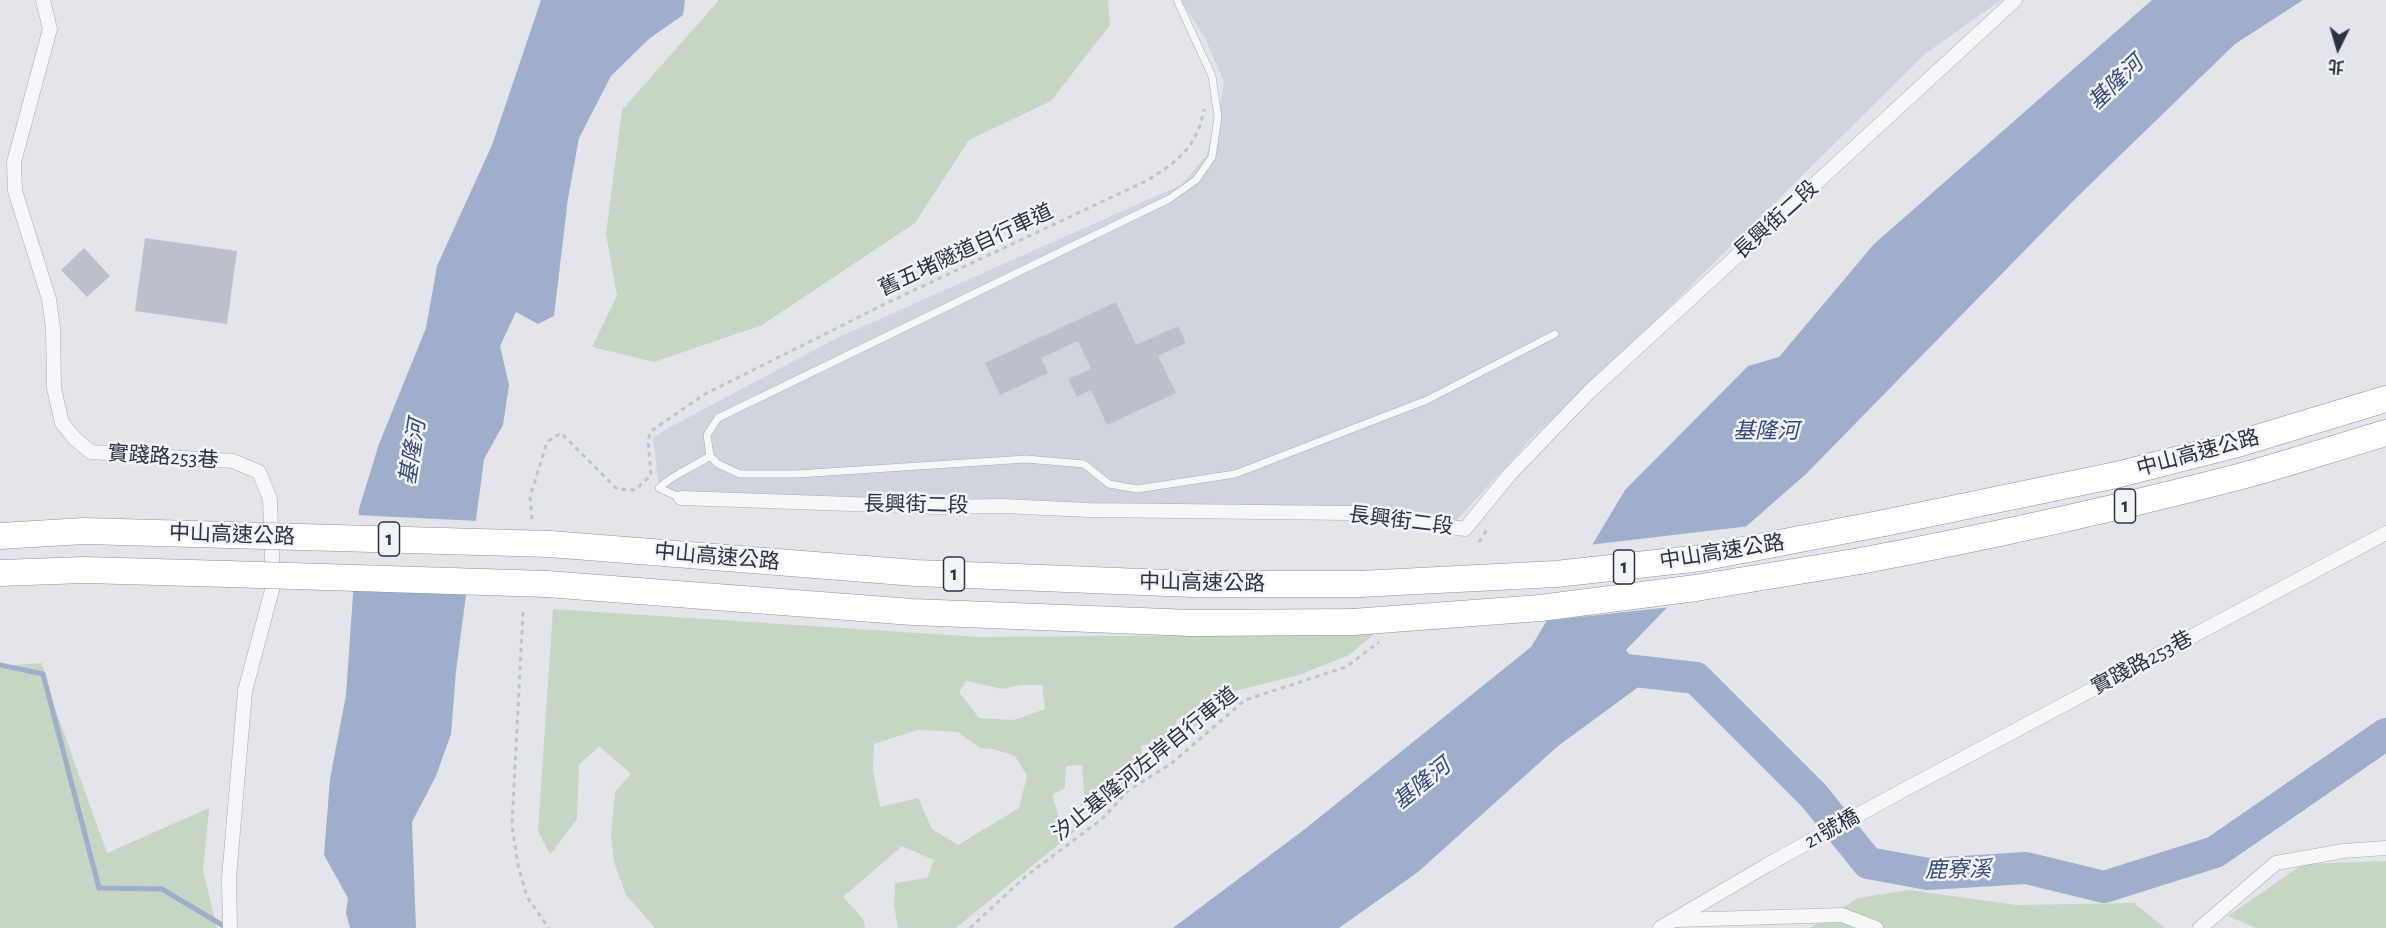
<!DOCTYPE html>
<meta charset="utf-8">
<style>
body{margin:0}
#map{position:relative;width:2386px;height:928px;overflow:hidden;background:#e3e5eb;font-family:"Alegreya Sans","Noto Sans TC",sans-serif}
canvas{display:block}
.north{position:absolute;left:2308px;top:18px;width:60px;height:60px;-webkit-text-stroke:4px #f3f4f8;paint-order:stroke;rotate:185deg;font-size:16px;font-weight:700;line-height:24px;text-align:center;color:#2b3043}
.north::after{content:'';display:block;margin:auto;width:21px;height:27px;background:#2b3043;clip-path:polygon(50% 0,100% 100%,50% 72%,0 100%)}
</style>
<div id="map">
<canvas width="2386" height="928"></canvas>
<div class="north">北</div>
</div>
<script>
const c = document.querySelector('canvas').getContext('2d');
c.lineJoin = 'round';
function fill(path, color) {
  c.fillStyle = color;
  c.fill(path, 'evenodd');
}
function trace(path, color, width, dash) {
  c.strokeStyle = color;
  c.lineWidth = width;
  c.lineCap = dash ? 'butt' : 'round';
  c.setLineDash(dash || []);
  c.stroke(path);
}
function write(font, color, halo, rows, align = 'center') {
  c.font = font + ' "Alegreya Sans","Noto Sans TC",sans-serif';
  c.lineWidth = 5;
  c.setLineDash([]);
  c.textBaseline = 'middle';
  c.strokeStyle = halo;
  c.fillStyle = color;
  for (const [text, x, y, turn = 0] of rows) {
    c.save();
    c.translate(x, y);
    c.rotate((+turn || 0) * Math.PI / 180);
    c.textAlign = isNaN(turn) ? turn : align;
    if (halo) c.strokeText(text, 0, 0);
    c.fillText(text, 0, 0);
    c.restore();
  }
}
fill(new Path2D(`
 M1180 0H2001L1925 54 1633 343 1532 438 1455 522 1341 507 681 506 659 488 653 438 663 431 835 339 1181 185 1206 156 1218 117 1224 82 1205 38Z`), '#d1d4dd');
fill(new Path2D(`
 M719 0H1108L1110 25 1051 101 969 140 915 223 762 325 654 362 592 347 617 296 606 234 622 110Z
 M553 609 979 637 1374 634 1349 655 1299 675 1235 691 1194 727 1190 714 1177 719 1172 736 1141 746 1145 773 1099 809 1080 805 1084 793 1082 765 1066 766 1065 788 1052 795 1059 817 1075 831 956 928H898L894 905 895 883 927 878 934 860 902 846 843 897 864 920 865 928H655L626 895 614 862 611 834 615 792 631 774 599 746 579 765 577 819 550 855 538 831ZM966 681 1003 689 1020 685H1042L1045 709 1014 720 979 718 959 692ZM917 730 958 732 980 748 993 749 1015 756 1027 776 1019 808 958 845 932 829 918 798 880 807 873 770 874 744Z
 M42 663 50 694 107 853 209 808 203 871 217 928H0V666Z
 M2386 861V928H2256L2228 916 2303 864Z
 M1909 890 2017 905 2134 903 2165 928H1810L1858 898Z`), '#c6d5c4');
fill(new Path2D(`
 M541 0H685L683 15 650 38 611 76 579 138 568 198 554 316 538 324 516 312 500 346 509 385 503 425 484 459 456 671 451 734 436 776 412 822 416 928H350L346 913 348 898 324 855 330 779 346 695 359 509 379 444 426 328 437 266 492 145Z
 M2152 0H2303L2235 44 2074 200 1806 474 1741 531 1626 650 1648 680 1558 746 1418 872 1339 928H1173L1305 829 1531 647 1625 490 1748 366 1779 357 1874 244Z`), '#9faeca');
fill(new Path2D(`
 M356 515 479 521 470 590 351 587Z
 M1750 526 1671 607 1543 621 1588 545Z`), '#e3e5eb');
trace(new Path2D(`
 M0 665 43 674 99 888 162 889 227 928`), '#9faeca', 5);
trace(new Path2D(`
 M1600 667 1696 678 1814 796 1868 863 1928 874 2026 868 2104 887 2215 852 2386 734`), '#9faeca', 32);
fill(new Path2D(`
 M145 238 237 251 227 324 135 311Z
 M84 248 110 276 87 297 61 270Z
 M1116 302 1136 345 1178 326 1186 343 1158 356 1176 393 1107 425 1091 390 1077 397 1068 379 1091 369 1078 341 1041 358 1048 373 1000 395 985 363Z`), '#bdc0cb');
const lane = new Path2D(`
 M1177 0 1212 76 1218 117 1212 157 1196 180 1169 199 718 418 707 435 710 456 718 464 740 474H797L1026 459 1084 464 1109 484 1137 489 1235 474 1427 400 1555 334
 M681 498 659 488C673 474 692 468 710 456`);
const street = new Path2D(`
 M43 0 50 29 14 162 15 191 49 299 53 328 54 388 62 423 75 439 91 452 233 461 259 472 270 499 273 586 245 691 229 878 230 928
 M681 498 936 507 1002 506 1088 510 1350 513 1465 529 1510 474 1589 392 2015 0
 M1677 920 1842 915 1876 928
 M1660 928 1767 865 1898 793 2386 533
 M2200 928 2276 863 2343 851 2386 848`);
const highway = new Path2D(`
 M1884 523 2116 475 2234 445 2386 399
 M0 536 84 531 229 535
 M550 544 916 573 1192 584H1360
 M1860 561C1988 537 2115 509 2242 476 2290 463 2338 447 2386 433
 M0 573 84 570 228 574
 M547 584 912 612 1192 623 1353 622`);
trace(lane, '#a8abb5', 8);
trace(street, '#a8abb5', 15);
trace(highway, '#8a90a2', 27);
trace(new Path2D(`
 M532 519 530 497 547 442 561 433 617 489 635 490 651 475 648 440 651 431 705 394 889 302 1146 181C1177 162 1197 148 1204 109
 M1479 542 1488 528
 M523 612 512 825 518 865 527 897 549 928
 M970 928 1026 876 1102 819 1129 790 1172 763 1245 700 1346 667 1379 642`), '#c1c3ca', 3, [4.5, 4.5]);
trace(lane, '#f6f7f9', 7);
trace(street, '#f6f7f9', 14);
trace(highway, '#fff', 26);
const highwayBridge = new Path2D(`
 M229 535 550 544
 M228 574 547 584
 M1360 584 1556 574 1701 558 1884 523
 M1353 622 1540 608 1696 588 1860 561`);
trace(highwayBridge, '#8a90a2', 27, []);
trace(highwayBridge, '#fff', 26);
for (const [x, y, w] of [
 [2125,506,21],
 [389,539,21],
 [1624,567,21],
 [954,574,21]
]) {
  const box = new Path2D();
  box.roundRect(x - w / 2, y - 17, w, 34, 4.5);
  c.fillStyle = '#f3f4f8';
  c.fill(box);
  trace(box, '#2b3043', 1.5);
}
write('bold 20px', '#2b3043', null, [
 ["1",2125,506],
 ["1",389,539],
 ["1",1624,567],
 ["1",954,574]
]);
write('21px', '#2b3043', '#f3f4f8', [
 ["長興街二段",1776,220,-42],
 ["舊五堵隧道自行車道",966,250,-25],
 ["中山高速公路",2198,453,-15],
 ["實踐路253巷",163,457,4],
 ["長興街二段",916,505,1],
 ["長興街二段",1401,521,7],
 ["中山高速公路",232,535,2],
 ["中山高速公路",1722,552,-9],
 ["中山高速公路",717,557,5],
 ["中山高速公路",1202,583,1],
 ["實踐路253巷",2142,663,-28],
 ["汐止基隆河左岸自行車道",1145,764,-39],
 ["21號橋",1832,829,-29]
]);
write('italic 22px', '#354977', '#f3f4f8', [
 ["基隆河",2116,83,-44],
 ["基隆河",1766,431],
 ["基隆河",413,452,-81],
 ["基隆河",1422,784,-39],
 ["鹿寮溪",1958,870,-1]
]);
</script>
